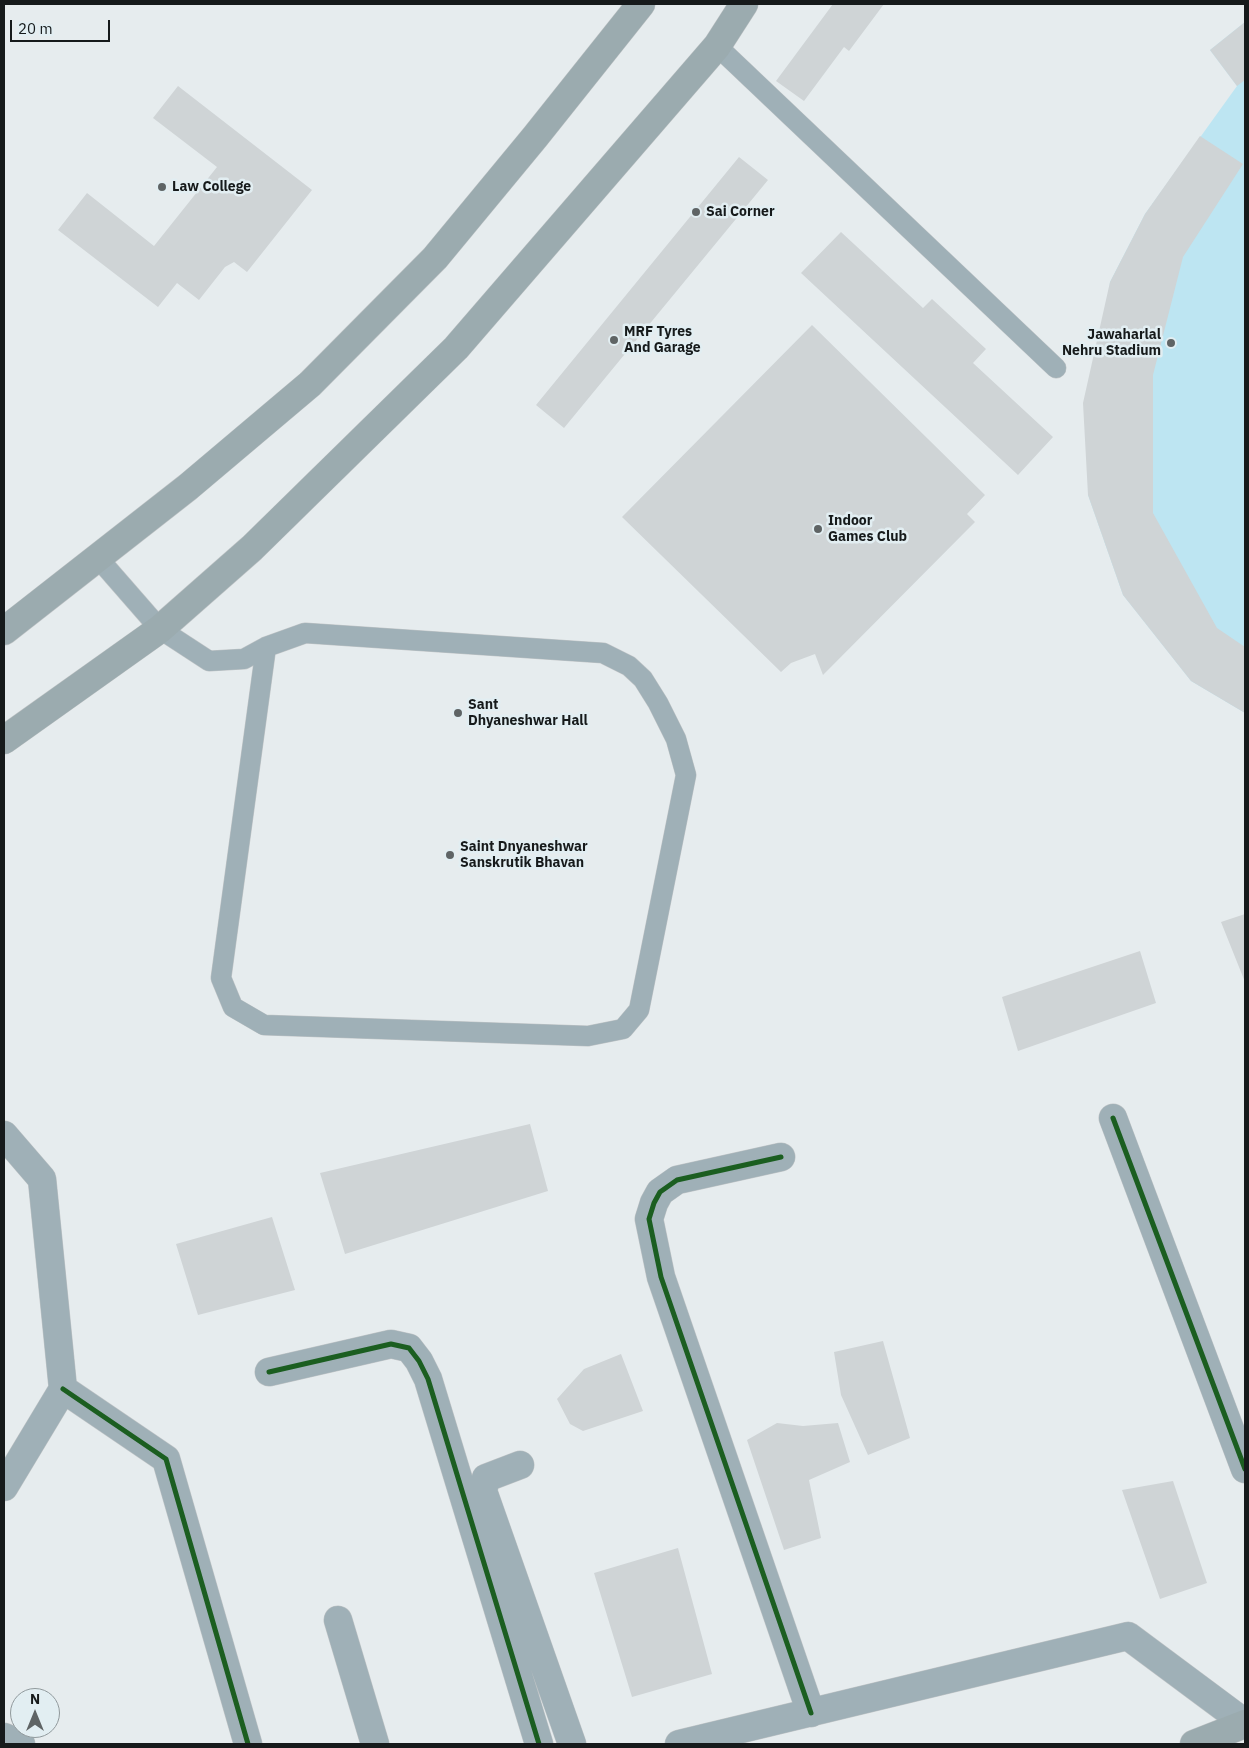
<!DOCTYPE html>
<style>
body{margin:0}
#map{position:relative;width:1249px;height:1748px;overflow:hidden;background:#e6ecee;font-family:"IBM Plex Sans",sans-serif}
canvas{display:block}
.frame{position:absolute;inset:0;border:5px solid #161a1b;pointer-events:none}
.north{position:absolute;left:10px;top:1688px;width:50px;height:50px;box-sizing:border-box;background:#e2eef2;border:1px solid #90999c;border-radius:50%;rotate:0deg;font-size:14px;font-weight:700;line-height:20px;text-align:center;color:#161a1b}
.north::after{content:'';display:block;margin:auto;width:18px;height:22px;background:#5f6465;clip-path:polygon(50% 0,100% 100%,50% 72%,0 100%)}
.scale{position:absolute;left:10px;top:20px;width:100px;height:22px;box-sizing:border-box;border:2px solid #161a1b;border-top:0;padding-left:6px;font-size:15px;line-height:18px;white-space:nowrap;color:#161a1b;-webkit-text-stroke:4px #e2eef2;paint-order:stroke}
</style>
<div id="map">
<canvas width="1249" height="1748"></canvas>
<div class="frame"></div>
<div class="north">N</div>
<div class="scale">20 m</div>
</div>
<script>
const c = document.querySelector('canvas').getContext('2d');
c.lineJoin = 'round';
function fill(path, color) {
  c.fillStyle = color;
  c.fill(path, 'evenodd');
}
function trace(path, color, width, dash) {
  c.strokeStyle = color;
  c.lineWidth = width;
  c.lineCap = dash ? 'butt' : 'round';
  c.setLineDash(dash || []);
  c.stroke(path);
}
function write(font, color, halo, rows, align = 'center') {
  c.font = font + ' "IBM Plex Sans",sans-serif';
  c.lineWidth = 5;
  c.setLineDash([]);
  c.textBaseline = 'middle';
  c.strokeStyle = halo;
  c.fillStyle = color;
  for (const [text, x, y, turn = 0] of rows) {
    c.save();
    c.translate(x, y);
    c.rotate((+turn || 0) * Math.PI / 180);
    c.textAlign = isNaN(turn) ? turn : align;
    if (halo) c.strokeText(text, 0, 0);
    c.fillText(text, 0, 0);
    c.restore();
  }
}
fill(new Path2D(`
 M1245 22V713L1191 681 1123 595 1088 495 1110 282 1145 214 1237 86 1210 50Z`), '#bde5f2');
fill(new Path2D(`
 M833 4H884L849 51 844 47 804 101 776 81Z
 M1245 22V80L1237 86 1210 50Z
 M178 86 312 190 247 272 234 262 225 267 199 300 177 283 158 307 58 230 87 193 154 246 217 167 153 118Z
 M1200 136 1243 164 1183 257 1153 375V513L1217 628 1245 647V713L1191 681 1123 595 1088 495 1083 403 1110 282 1145 214Z
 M739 157 768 180 564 428 536 405Z
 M841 232 923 308 932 299 986 349 973 363 1053 437 1018 475 801 273Z
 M812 325 985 495 967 514 975 522 823 675 815 654 791 663 781 672 622 517Z
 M1245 914V982L1221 922Z
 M1140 951 1156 1003 1018 1051 1002 997Z
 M530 1124 548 1191 345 1254 320 1173Z
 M272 1217 295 1290 198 1315 176 1244Z
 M883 1341 910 1438 868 1455 841 1395 834 1352Z
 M621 1354 643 1411 583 1431 570 1424 557 1399 584 1369Z
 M777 1423 803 1426 838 1423 850 1462 809 1480 821 1538 784 1550 747 1440Z
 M1173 1481 1207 1583 1160 1599 1122 1490Z
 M678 1548 712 1674 632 1697 594 1573Z`), '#cfd4d6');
const service = new Path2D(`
 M717 46 1056 368
 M98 558 160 629 209 661 244 659 266 647 305 633 603 653 629 666 643 679 658 703 676 739 686 775 639 1010 623 1029 588 1036 264 1025 233 1007 221 978 266 647`);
const minor = new Path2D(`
 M1113 1118 1245 1469
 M4 1135 42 1179 63 1389 4 1487
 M781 1157 677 1180 660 1192 654 1203 649 1219 661 1277 811 1713
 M269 1372 391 1344 409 1348 419 1361 428 1379 539 1744
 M63 1389 166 1459 248 1744
 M520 1465 486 1478 483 1491 572 1744
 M338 1620 375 1744
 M4 1737 21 1744
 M679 1744 1128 1636 1245 1723`);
const primary = new Path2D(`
 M4 631 188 487 310 384 435 258 535 137 641 4
 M4 740 160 629 252 548 456 348 717 46 744 4
 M1194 1744 1245 1724`);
trace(service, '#c1c5c7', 21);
trace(minor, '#c1c5c7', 29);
trace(primary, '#c1c5c7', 29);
trace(service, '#9fb0b7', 20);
trace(minor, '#9fb0b7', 28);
trace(primary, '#9babaf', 28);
trace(new Path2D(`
 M1113 1118 1245 1469
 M781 1157 677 1180 660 1192 654 1203 649 1219 661 1277 811 1713
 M269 1372 391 1344 409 1348 419 1361 428 1379 539 1744
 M63 1389 166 1459 248 1744`), '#1b5e20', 5);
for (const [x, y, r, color] of [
 [162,187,5,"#5f6465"],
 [696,212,5,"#5f6465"],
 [614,340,5,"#5f6465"],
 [1171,343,5,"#5f6465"],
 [818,529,5,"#5f6465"],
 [458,713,5,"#5f6465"],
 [450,855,5,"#5f6465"]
]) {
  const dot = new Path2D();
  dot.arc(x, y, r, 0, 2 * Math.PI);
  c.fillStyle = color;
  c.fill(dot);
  trace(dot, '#e2eef2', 2);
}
write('bold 14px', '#161a1b', '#e2eef2', [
 ["Law College",172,187],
 ["Sai Corner",706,212],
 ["MRF Tyres",624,332],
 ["And Garage",624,348],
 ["Jawaharlal",1161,335,"right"],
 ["Nehru Stadium",1161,351,"right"],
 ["Indoor",828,521],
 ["Games Club",828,537],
 ["Sant",468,705],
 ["Dhyaneshwar Hall",468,721],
 ["Saint Dnyaneshwar",460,847],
 ["Sanskrutik Bhavan",460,863]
], 'left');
</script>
